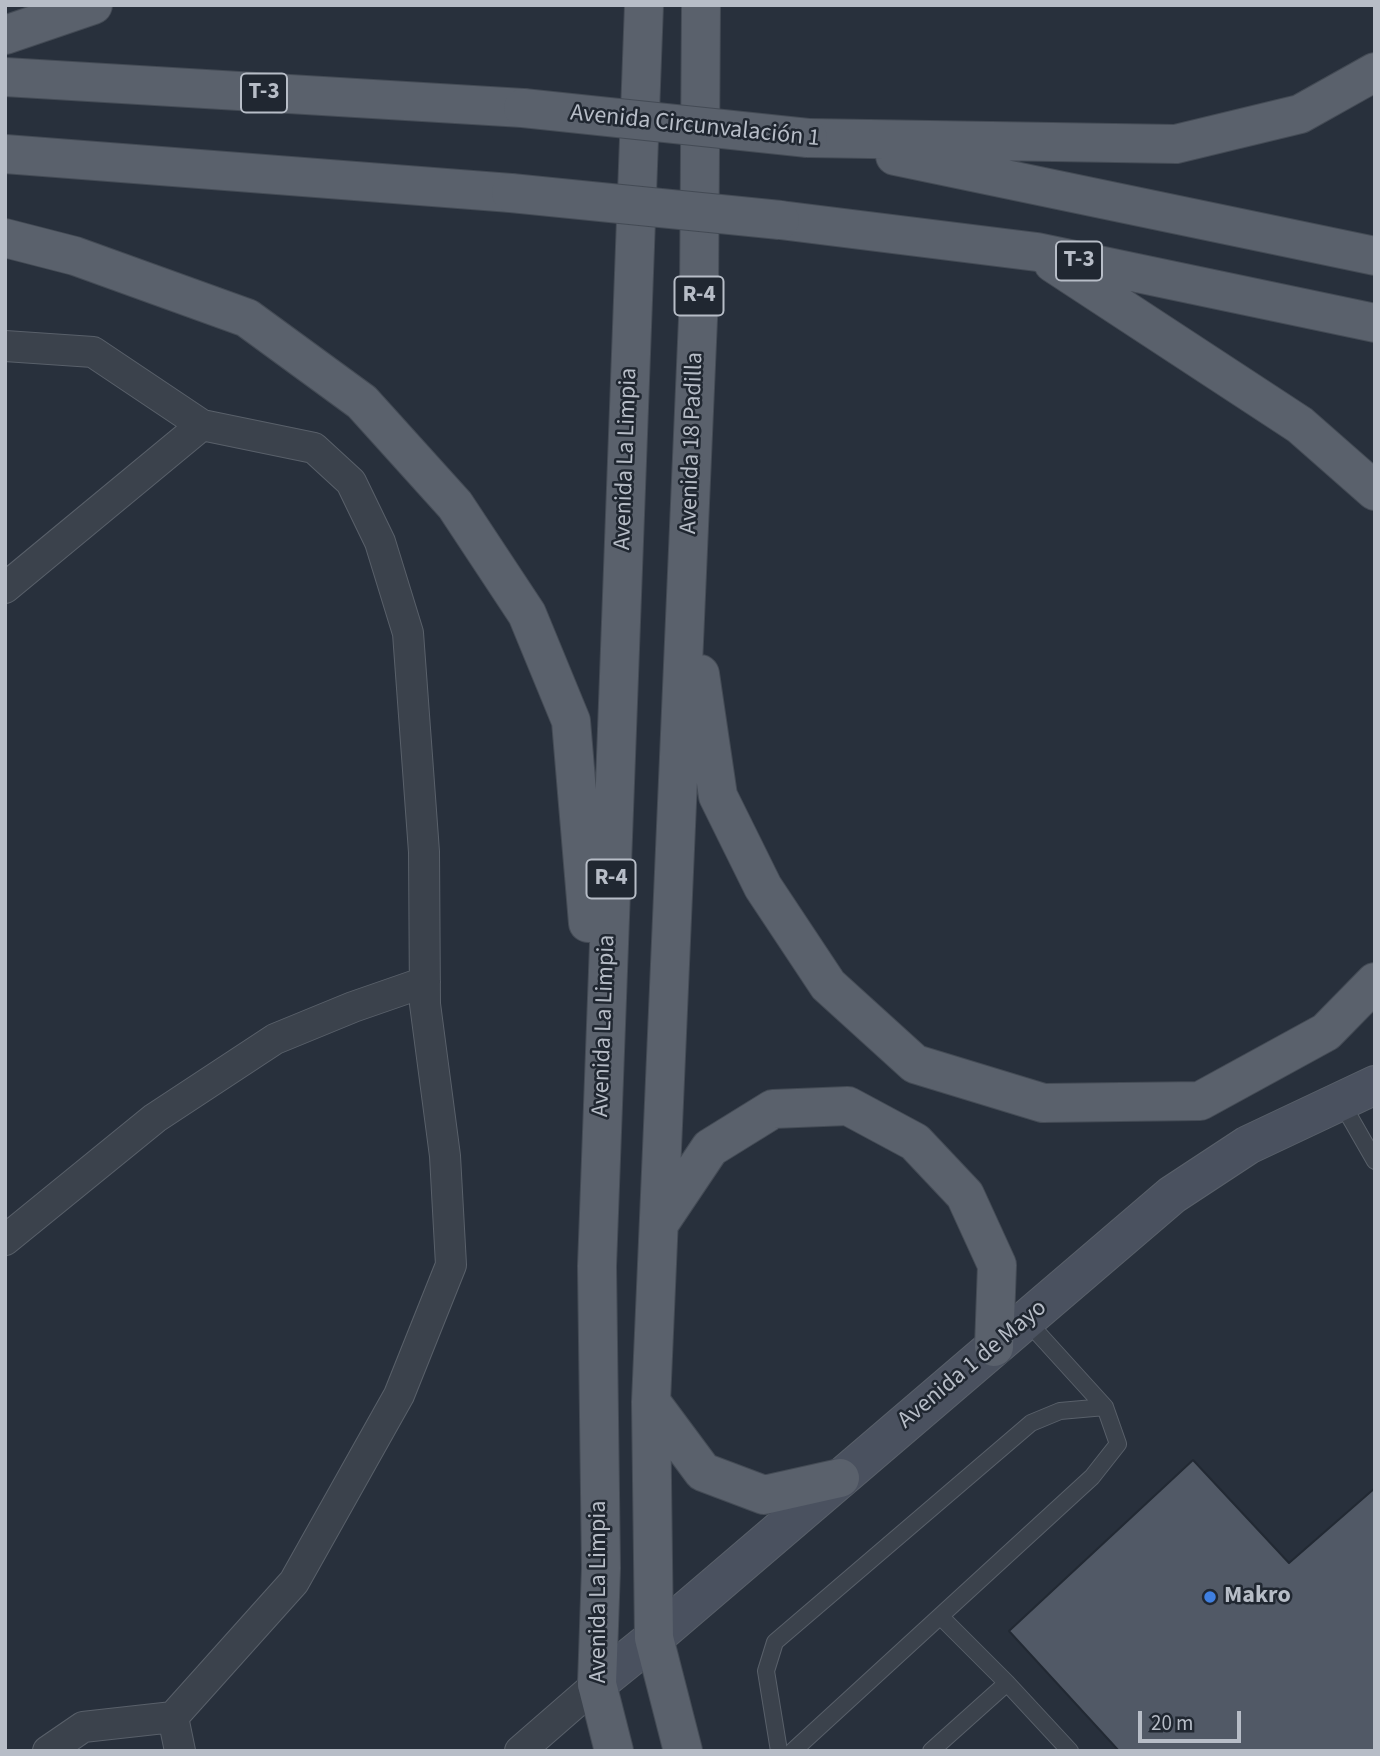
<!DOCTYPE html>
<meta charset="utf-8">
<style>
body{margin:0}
#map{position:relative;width:1380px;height:1756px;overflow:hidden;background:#28303c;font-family:"Source Sans 3",sans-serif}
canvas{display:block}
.frame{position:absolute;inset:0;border:7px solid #b7bdc7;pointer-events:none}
.scale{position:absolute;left:1138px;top:1711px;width:103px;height:32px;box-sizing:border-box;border:4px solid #b7bdc7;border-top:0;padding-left:9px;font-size:21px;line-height:24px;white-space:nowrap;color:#b7bdc7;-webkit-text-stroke:5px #202731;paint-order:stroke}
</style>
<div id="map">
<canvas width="1380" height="1756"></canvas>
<div class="frame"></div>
<div class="scale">20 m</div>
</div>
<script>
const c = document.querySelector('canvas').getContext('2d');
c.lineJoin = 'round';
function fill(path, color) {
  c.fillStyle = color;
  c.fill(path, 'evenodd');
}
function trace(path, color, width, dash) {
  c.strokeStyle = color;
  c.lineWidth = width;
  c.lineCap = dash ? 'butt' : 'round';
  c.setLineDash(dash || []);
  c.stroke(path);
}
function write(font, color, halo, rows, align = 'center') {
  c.font = font + ' "Source Sans 3",sans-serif';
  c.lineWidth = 5;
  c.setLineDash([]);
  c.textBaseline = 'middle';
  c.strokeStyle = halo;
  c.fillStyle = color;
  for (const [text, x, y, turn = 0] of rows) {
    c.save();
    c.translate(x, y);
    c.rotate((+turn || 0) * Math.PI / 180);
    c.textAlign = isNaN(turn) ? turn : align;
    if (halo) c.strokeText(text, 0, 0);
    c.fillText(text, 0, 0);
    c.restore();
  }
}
const building = new Path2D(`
 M1193 1460 1289 1563 1375 1488V1751H1119L1009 1631Z`);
fill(building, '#515966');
trace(building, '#222933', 2);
const lane = new Path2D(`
 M1340 1100 1375 1161
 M941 1617 1007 1683 1070 1751
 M779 1751 766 1671 775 1642 1031 1423 1060 1411 1105 1407
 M793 1751 1092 1477 1118 1444 1105 1407 1026 1320
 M931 1751 1007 1683`);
const street = new Path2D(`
 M5 346 93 352 202 425 314 448 351 482 380 542 408 633 424 852 425 1004 445 1156 451 1265 399 1395 294 1582 173 1717 83 1727 48 1751
 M5 588 202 425
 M5 1240 155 1118 275 1039 353 1007 425 982
 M173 1717 180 1751
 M520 1751 597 1684`);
const secondary = new Path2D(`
 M597 1684 654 1638 1172 1195 1248 1145 1375 1085`);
const primary = new Path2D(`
 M5 35 93 5
 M5 77 523 108
 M808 138 1176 144 1300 114 1375 72
 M5 154 511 193
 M895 156 1375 256
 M780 220 1037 252 1375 323
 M5 238 75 256 247 318 362 402 455 505 527 614 571 721 588 923
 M1053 263 1300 425 1375 491
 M700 674 718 796 763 887 828 985 915 1064 1043 1103 1200 1101 1326 1032 1375 982
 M659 1224 710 1148 773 1109 848 1106 915 1142 965 1195 997 1265 994 1347
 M651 1402 703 1472 764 1495 840 1478
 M614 1751 597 1684 601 1568 597 1266 644 5
 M683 1751 654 1638 651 1402 699 296 701 5`);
trace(lane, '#59606a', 18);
trace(street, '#59606a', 32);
trace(secondary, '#59606a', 40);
trace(primary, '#444b55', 40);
trace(lane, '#3b424c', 16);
trace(street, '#3b424c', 30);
trace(secondary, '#4a515f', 38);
trace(primary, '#5a616c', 38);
const primaryBridge = new Path2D(`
 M523 108 808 138
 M511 193 780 220`);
trace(primaryBridge, '#444b55', 40, []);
trace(primaryBridge, '#5a616c', 38);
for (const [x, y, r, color] of [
 [1210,1597,7,"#3f7fe0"]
]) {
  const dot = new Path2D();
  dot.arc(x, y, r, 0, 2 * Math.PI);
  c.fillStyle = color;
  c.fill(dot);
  trace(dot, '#202731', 2.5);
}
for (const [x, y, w] of [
 [264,93,46],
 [1079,261,46],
 [699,296,49],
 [611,879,49]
]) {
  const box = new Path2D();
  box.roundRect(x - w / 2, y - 19.5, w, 39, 5);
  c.fillStyle = '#202731';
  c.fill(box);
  trace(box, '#b7bdc7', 2);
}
write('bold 23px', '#b7bdc7', null, [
 ["T-3",264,93],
 ["T-3",1079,261],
 ["R-4",699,296],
 ["R-4",611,879]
]);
write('24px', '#b7bdc7', '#202731', [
 ["Avenida Circunvalación 1",695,127,6],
 ["Avenida 18 Padilla",693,443,-88],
 ["Avenida La Limpia",627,459,-88],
 ["Avenida La Limpia",605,1026,-88],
 ["Avenida 1 de Mayo",973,1365,-40],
 ["Avenida La Limpia",600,1592,-90]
]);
write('bold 24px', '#b7bdc7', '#202731', [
 ["Makro",1224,1597]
], 'left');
</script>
